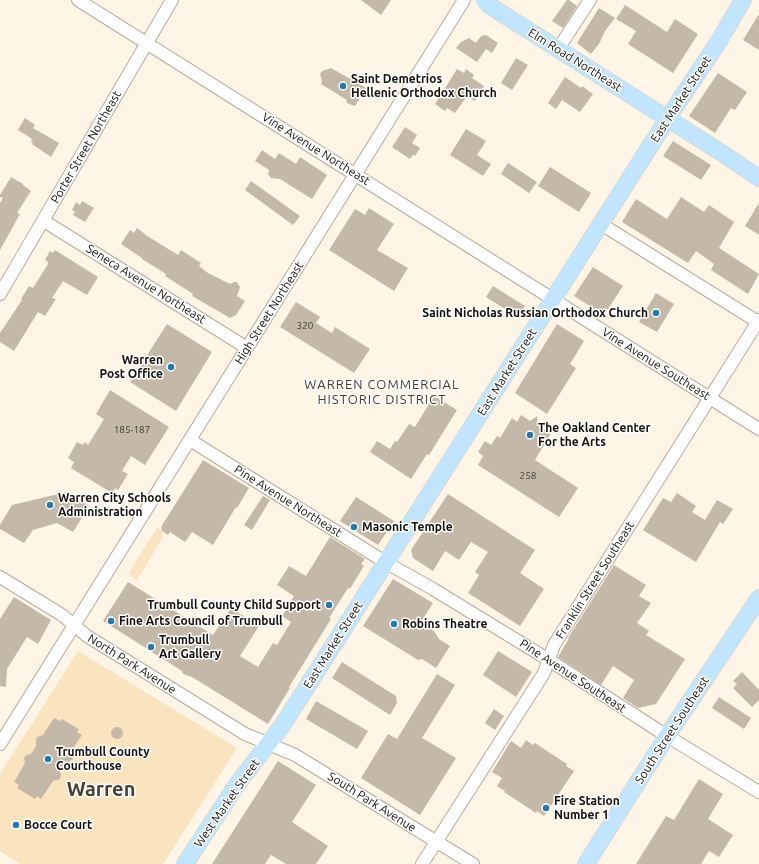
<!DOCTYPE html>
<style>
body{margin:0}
canvas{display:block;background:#fef5e7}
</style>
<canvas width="759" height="864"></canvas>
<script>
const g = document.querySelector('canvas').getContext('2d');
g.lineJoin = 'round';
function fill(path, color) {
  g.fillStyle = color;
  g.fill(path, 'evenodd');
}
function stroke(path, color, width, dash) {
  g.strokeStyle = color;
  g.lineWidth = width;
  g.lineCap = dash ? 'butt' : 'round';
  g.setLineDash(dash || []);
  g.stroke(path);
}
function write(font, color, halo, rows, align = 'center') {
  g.font = font + ' Ubuntu,sans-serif';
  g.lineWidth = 3;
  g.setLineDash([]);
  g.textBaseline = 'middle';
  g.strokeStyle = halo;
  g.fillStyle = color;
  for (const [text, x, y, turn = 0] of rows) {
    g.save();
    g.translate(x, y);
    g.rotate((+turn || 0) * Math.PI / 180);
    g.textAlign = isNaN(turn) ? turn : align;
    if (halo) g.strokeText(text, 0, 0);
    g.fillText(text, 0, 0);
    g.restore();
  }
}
fill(new Path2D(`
 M157,528l7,4 -2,3 1,2 -26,43 -9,-6z
 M78,651l159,97 -74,116h-143l-20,-13v-77z`), '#fae3bf');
fill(new Path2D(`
 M361,0h30l-10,15z
 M567,0h2l8,6 -14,22 -11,-7z
 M625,5l42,27 8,-13 23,15 -25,39 -45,-29 8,-13 -20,-12z
 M599,8l16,10 -10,13 -6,13 -8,10 -14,-11z
 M759,14v36l-16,-10z
 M486,35l12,8 -6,10 -6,-4 -9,13 -21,-14 5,-6 8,-4 7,5 5,-7z
 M516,58l12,7 -16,25 -11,-7z
 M331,68l35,20 -11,18 -6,-2 -3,-2 1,-2 -26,-16 1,-3 -2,-7 2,-3z
 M457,69l7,4 2,-4 8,6 -2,3 12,8 -9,15 -8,-5 -12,17 -8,-5 -2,3 -10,-7z
 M718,73l29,19 -12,18 -4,-2 -16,25 -26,-17z
 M565,77l16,11 1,-2 11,8 -13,18 -18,-12 -6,9 -8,-6z
 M25,118l10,7 -2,3 26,15 -8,14 -19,-13 1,-1 -2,-1 1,-3 -14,-9z
 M405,127l12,8 -5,8 8,5 -5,8 -2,-1 -3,4 -18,-12z
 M466,129l20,12 -9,14 14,9 -8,12 -33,-21z
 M673,141l38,24 -10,15 -38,-24z
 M262,150l13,9 4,-6 17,11 4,-7 27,18 -15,24 -32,-20 -9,-1 -3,-4 1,-4 -14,-9z
 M508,163l29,19 -8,11 -28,-19z
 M550,167l41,26 -12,19 -41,-26z
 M11,177l12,7v1l8,6 -14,22 3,1 -20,36v-47l3,-5 -3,-1v-2z
 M251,181l49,35 -7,9 -48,-35z
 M681,197l23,15 5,-7 25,17 -15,26 40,26 -11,20 -37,-24 3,-6 -18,-13 -8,12 -66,-41 14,-23 31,20z
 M82,201l12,7 -9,14 -12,-7 2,-3 -3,-2 4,-8 4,3z
 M759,203v32l-14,-9z
 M369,208l25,16 -17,26 31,18 -14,23 -65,-41 26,-41 10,6z
 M137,228l8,6h-1l34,21 3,-5 20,13 -2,3 9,7 22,11 4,-2h3l3,5 -3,9 8,5 -9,14 -6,3 -38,-22 1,-2 -28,-18 1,-2 -24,-15v-1l-21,-14 9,-14 4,3z
 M55,250l43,27 -11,18 -24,-14 -11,17 4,1 -11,17 -7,-4 -24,39 -14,-9v-9l22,-33 -1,-1 8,-13 4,2 15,-24v-2l-3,-2 5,-9 3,2z
 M593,267l30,19 -19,29 -30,-19z
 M493,286l32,20 -7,11 -32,-20z
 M656,293l18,11 -17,28 -18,-10z
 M296,302l24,15 -4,6 16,10 3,-6 35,22 -16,24 -74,-46z
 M167,324l45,28 -36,59 -46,-29z
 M557,324l27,17 -14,23 6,4 -29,46 -32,-21z
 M110,390l59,37 -24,38 -14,-9 -9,15 6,3 -10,16 -3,-2 -3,5 -41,-25 3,-6 -6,-4 9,-16 6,3 2,-3 3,3 16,-26 -8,-5z
 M434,396l23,14 -28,45 -2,-1 -16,25 -41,-27 7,-11 13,8 5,-8 2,1 12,-18 6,3z
 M521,415l9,6 7,-5 1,9 13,8 -16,27 43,28 -19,29 -81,-52 5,-9 -5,-4 7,-11 6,4 6,-9 3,2 12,-20 5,4z
 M203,460l46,28 -12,20 -1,-1 -23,38 -21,-13 -7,10 -15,-10 -2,3 -7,-5 1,-2 -1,-1z
 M67,492l22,14 -16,26 -16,-9 -24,7 -9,13 -24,-14v-4l12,-20z
 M677,493l19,13 -4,6 13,8 12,-20 16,9 -10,15 -3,-2 -24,40 -53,-32 20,-32 8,4z
 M448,494l87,56 -15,23 24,16 -24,37 -52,-33 11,-18 -4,-3 13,-20 -17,-10 -12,18 -14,-9 -12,20 -20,-13 -2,-8z
 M263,496l7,4 -18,30 -8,-5z
 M356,497l38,24 -16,24 -38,-24z
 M330,537l35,22 -4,5 3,2 -14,23 -2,-1 -19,30 2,1 -42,68 1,1 -22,36 -76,-47 -9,-3 -1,-3 -79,-50 25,-39 85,53 18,-27 28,18 -19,30 18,11 15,-24 4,2 14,-23 -9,-6 12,-20 -17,-11 12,-19 17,10z
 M614,565l32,20 -7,11 12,7 -14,20 12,8 -3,4 39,24 -29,45 -18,4 -15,-10 11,-18 -21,-14 -12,19 -43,-28 11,-19h-1z
 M393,579l40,24 -12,19 13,9 5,8 11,7 -14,22 -14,-9 -4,1 -55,-34z
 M14,597l37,23 -13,24 -11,-7 -20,32 -1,18 -6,-1v-67z
 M498,651l34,21 -16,25 -33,-22z
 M342,662l54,34 1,7 -7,12 -58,-37z
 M742,672l17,18v10l-7,7 -19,-19 4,-4 -4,-3z
 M437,674l18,11 -33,53 34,20 -36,57 -59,-37 27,-44 9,5z
 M719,697l32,21 -7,11 -32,-21z
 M316,701l52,30 -11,18 -51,-30z
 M494,709l10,7 -9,14 -10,-7z
 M54,718l6,3 2,-2 8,5 9,5 -2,3 5,3 -11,16 2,8 -4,3 -5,1 -4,6 1,6 -1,4 -7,2 -12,18 -4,-3 -2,3 -18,-11 2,-3 -5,-3 11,-19 -1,-4 1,-3 7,-3 4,-7v-6l1,-3 6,-2z
 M111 733a6 6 0 1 1 12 0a6 6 0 1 1-12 0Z
 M526,740l7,5 2,-2 32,21 -1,2 8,5 -30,45 -7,-5 -1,2 -32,-21 1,-1 -8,-5 5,-8 -10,-6 19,-31 10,7z
 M278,761l38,24 -24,37 36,24 -12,18h-30l-15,-9 -6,9h-53z
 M699,779l24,15 -15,25 25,16 -14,22 -10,-6 -8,13h-65l30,-48 8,4z`), '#c4b9a8');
const minor = new Path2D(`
 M78,0l681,429
 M558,49l32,-49
 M44,221l203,127
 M601,224l157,98
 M0,294l172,-294
 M190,440l195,122 48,27 116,71 118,76 92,56
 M0,577l62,38 25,21 158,98 50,21 178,109
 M0,744l464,-744
 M422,864l122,-191 10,-28 205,-325`);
const major = new Path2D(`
 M485,0l5,6 235,149 34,23
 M185,864l53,-81 44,-57 386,-608 51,-77 24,-41
 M586,864l81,-128 92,-138`);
stroke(minor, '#b6ac9b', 14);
stroke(major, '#d9d9d8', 18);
stroke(minor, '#fff', 12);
stroke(major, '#c1e5fd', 16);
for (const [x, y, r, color] of [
 [343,86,4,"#247baa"],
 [656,313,4,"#247baa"],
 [171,367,4,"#247baa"],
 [530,435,4,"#247baa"],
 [50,505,4,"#247baa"],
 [354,527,4,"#247baa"],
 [329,605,4,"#247baa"],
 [111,621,4,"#247baa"],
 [394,624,4,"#247baa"],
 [151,647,4,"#247baa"],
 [48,759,4,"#247baa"],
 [546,808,4,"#247baa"],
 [16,825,4,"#247baa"]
]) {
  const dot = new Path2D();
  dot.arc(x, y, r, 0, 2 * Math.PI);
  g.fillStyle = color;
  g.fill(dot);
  stroke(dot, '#fff', 1.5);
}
write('10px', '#403a32', null, [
 ["320",305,326],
 ["185-187",132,430],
 ["258",528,476]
]);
write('12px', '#14100a', '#fff', [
 ["Elm Road Northeast",575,60,32],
 ["East Market Street",681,99,-57],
 ["Porter Street Northeast",86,147,-60],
 ["Vine Avenue Northeast",316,149,32],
 ["Seneca Avenue Northeast",146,284,32],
 ["High Street Northeast",269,313,-58],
 ["Vine Avenue Southeast",656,364,32],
 ["East Market Street",507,372,-58],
 ["Pine Avenue Northeast",288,501,32],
 ["Franklin Street Southeast",595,580,-58],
 ["East Market Street",333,645,-58],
 ["North Park Avenue",132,664,32],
 ["Pine Avenue Southeast",573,676,33],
 ["South Street Southeast",672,730,-57],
 ["South Park Avenue",372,802,32],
 ["West Market Street",227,803,-55]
]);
write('bold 12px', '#14100a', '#fff', [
 ["Saint Demetrios",351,79],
 ["Hellenic Orthodox Church",351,93],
 ["Saint Nicholas Russian Orthodox Church",648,313,"right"],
 ["Warren",163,360,"right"],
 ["Post Office",163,374,"right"],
 ["The Oakland Center",538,428],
 ["For the Arts",538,442],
 ["Warren City Schools",58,498],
 ["Administration",58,512],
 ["Masonic Temple",362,527],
 ["Trumbull County Child Support",321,605,"right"],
 ["Fine Arts Council of Trumbull",119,621],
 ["Robins Theatre",402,624],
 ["Trumbull",159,640],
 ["Art Gallery",159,654],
 ["Trumbull County",56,752],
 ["Courthouse",56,766],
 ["Fire Station",554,801],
 ["Number 1",554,815],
 ["Bocce Court",24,825]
], 'left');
g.letterSpacing = '1px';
write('13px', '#473e30', '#fff', [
 ["WARREN COMMERCIAL",382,385],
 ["HISTORIC DISTRICT",382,400]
]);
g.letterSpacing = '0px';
write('bold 20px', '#473e30', '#fff', [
 ["Warren",101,789]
]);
</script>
